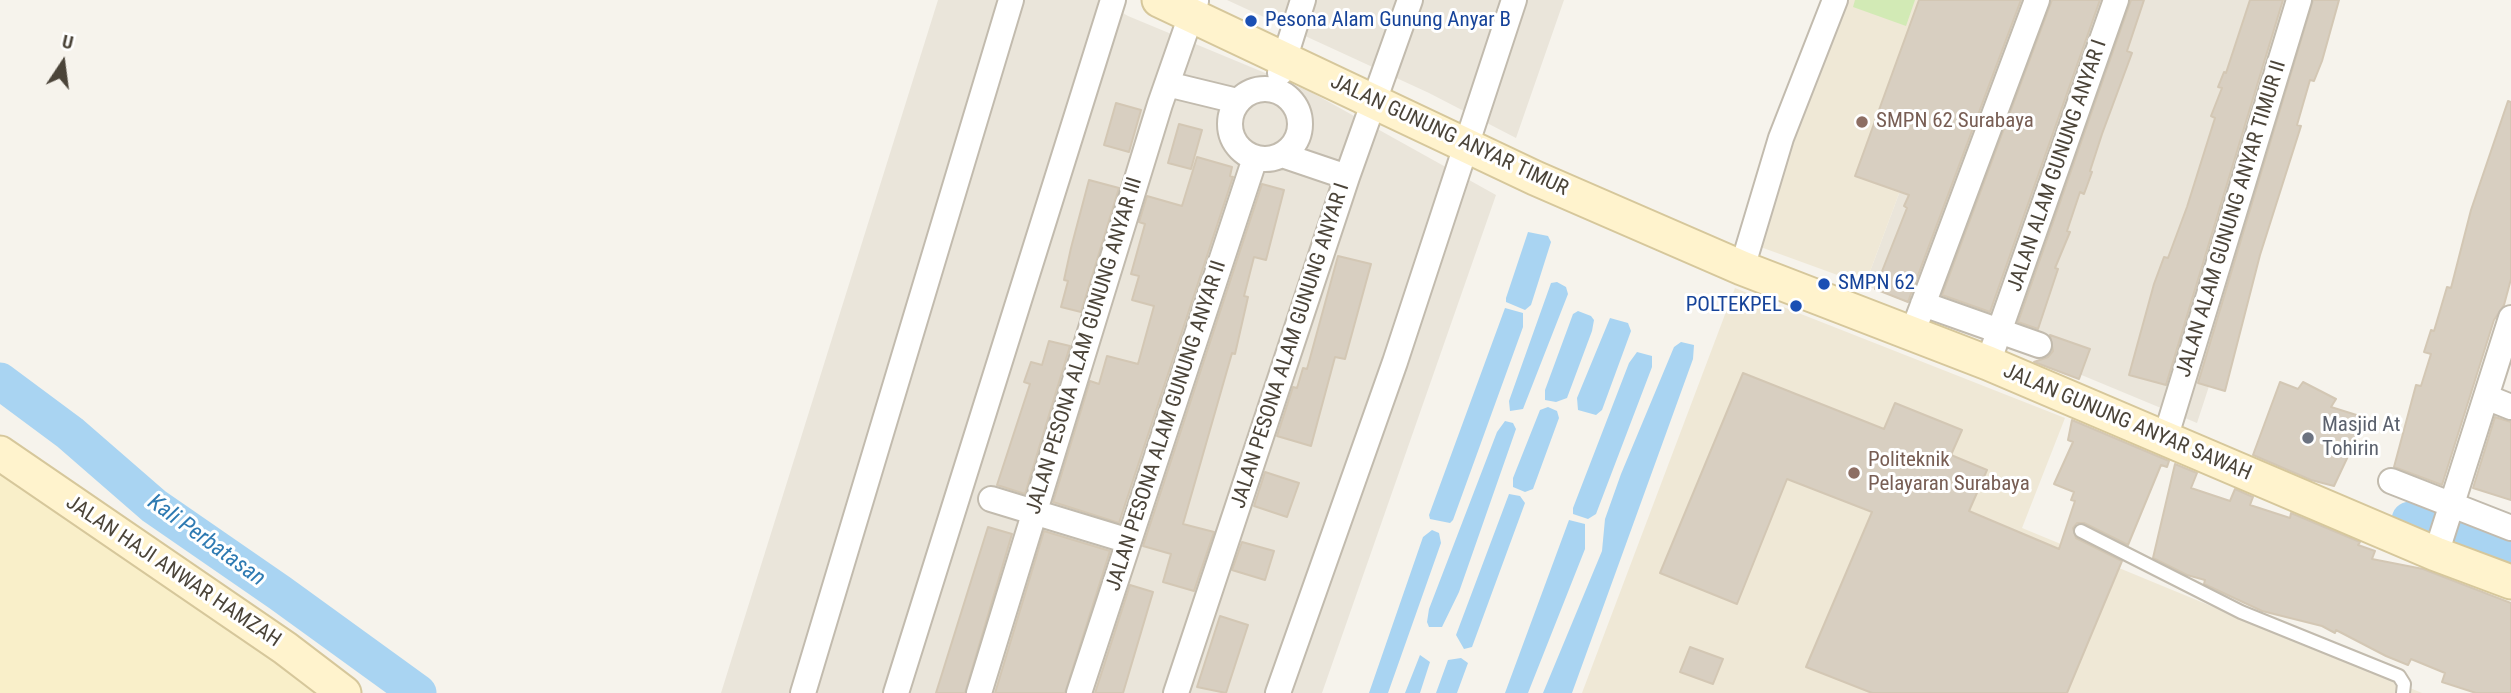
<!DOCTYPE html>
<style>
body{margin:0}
#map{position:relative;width:2511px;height:693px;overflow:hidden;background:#f6f3ec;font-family:"Roboto Condensed",sans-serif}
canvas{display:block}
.north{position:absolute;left:28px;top:28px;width:70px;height:70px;-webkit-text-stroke:5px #fff;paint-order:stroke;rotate:13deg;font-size:19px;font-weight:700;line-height:28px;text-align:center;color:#4b4439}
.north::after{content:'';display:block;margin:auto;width:24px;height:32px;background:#4b4439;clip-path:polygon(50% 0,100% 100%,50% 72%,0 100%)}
</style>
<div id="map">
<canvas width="2511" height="693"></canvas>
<div class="north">U</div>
</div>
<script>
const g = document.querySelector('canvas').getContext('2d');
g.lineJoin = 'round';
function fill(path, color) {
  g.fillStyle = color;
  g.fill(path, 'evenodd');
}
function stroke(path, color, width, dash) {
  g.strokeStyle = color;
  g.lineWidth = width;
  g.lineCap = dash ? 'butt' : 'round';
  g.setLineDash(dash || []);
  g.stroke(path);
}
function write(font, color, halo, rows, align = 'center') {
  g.font = font + ' "Roboto Condensed",sans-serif';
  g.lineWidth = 6;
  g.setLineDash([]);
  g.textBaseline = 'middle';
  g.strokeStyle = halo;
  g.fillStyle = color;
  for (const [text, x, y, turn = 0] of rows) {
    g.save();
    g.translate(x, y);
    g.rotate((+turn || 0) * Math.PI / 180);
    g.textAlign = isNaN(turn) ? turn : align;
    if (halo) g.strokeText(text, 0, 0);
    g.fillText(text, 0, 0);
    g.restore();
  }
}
fill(new Path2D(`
 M938,0h162l28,16 183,76 185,103 -174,498h-601z
 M1227,0h337l-48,138 -87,-45z
 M1971,0h364l-138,423 -332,-138z`), '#eae5da');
fill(new Path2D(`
 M1842,0h129l-106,285 -110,-40z
 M1735,288l330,130 -43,110 400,165h-840z`), '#efe8d6');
fill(new Path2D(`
 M1855,0h60l-9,26 -53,-19z`), '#d2eab5');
fill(new Path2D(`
 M0,453l344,240h-344z`), '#f9efc9');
fill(new Path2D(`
 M1528,232l20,4 3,6 -20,63 -6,5 -19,-8v-4z
 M1557,282l9,5 2,7 -45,115 -13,2 -1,-10 42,-118z
 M1505,308l18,5v14l-70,193 -3,3 -20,-4 -1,-4z
 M1578,311l13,5 3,4 -2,11 -25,67 -11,4 -11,-2v-10l28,-76z
 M1610,318l18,5 3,8 -29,79 -6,5 -18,-5 -1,-12z
 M1681,342l13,3 -1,14 -121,334h-29l59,-142 3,-32 16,-45 53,-127z
 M1637,352l15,4v11l-56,147 -8,5 -15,-5v-6l56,-145z
 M1548,407l9,4 2,7 -26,71 -8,3 -12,-5v-9l27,-68z
 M1505,421l8,2 3,6 -57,163 -17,35h-13l-2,-5 2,-13 68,-177z
 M1509,494l11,2 5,7 -53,144 -8,2 -8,-14z
 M1569,520l16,4v25l-57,144h-23z
 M1432,530l7,3 2,10 -53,150h-19l54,-156z
 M1420,655l10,7 -10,31h-15z
 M1461,658l7,5 -11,30h-21l12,-33z`), '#a9d4f2');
stroke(new Path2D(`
 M0,381l70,52 84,73 126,87 138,100
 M2410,520l101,40`), '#a9d4f2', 37);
const building = new Path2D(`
 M1919,0h102l-113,302 -33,-13 32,-81 -3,-2 5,-11 -54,-19z
 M2052,0h48l-110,312 -48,-17z
 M2131,0h13l-17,51 5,2 -30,81 -12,37 2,1 -8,22 -4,-2 -13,39 3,1 -15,36 3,1 -20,60 -20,-7z
 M2250,0h33l-117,385 -37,-10 25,-91 10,-27 4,1 19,-51 28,-89 -4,-2 11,-28 -4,-1 6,-15 2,1z
 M2313,0h26l-17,61 -8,20 -4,-1 -13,45 4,1 -41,129 -35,136 -27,-8z
 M2508,101l3,1v177l-7,26 -10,15 -52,165 -48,-18 22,-82 5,1 10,-32 -7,-2 7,-22 3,1 13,-44 4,1 20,-78z
 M1116,103l25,7 -12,42 -25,-7z
 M1179,124l23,6 -11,39 -23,-6z
 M1197,157l35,10 -2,9 3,1 -114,346 -66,-21 37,-121 9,3 8,-28 31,8 16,-58 -22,-6 7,-24 -8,-2 14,-50 -6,-2 8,-26 35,10z
 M1089,180l30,8 -38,124 -20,-5 7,-26 -4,-1 7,-32z
 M1262,184l22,6 -18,70 -12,-3 -10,39 4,1 -13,57 -3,-1 -49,171 31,8 -20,59 -31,-9 8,-28 -28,-8z
 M1338,256l33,8 -26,95 -10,-2 -24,89 -34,-10 16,-49 4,1 6,-20 4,1z
 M2050,335l40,14 -11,30 -45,-17 14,-5 5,-6z
 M1049,341l21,5 -45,148 -28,-9 33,-101 -6,-2 7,-20 11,3z
 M1743,373l141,56 11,-26 67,27 -11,25 36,15 -18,41 90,38 16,-48 -4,-1 3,-8 -20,-8 19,-42 -5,-2 4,-20 97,41 -2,6 -6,-2 -33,80 -44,-22h-7l-4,5 3,10 46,23 -55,132h-195l-66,-26 66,-155 -85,-33 -50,125 -77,-31z
 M2280,382l18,7 5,-7 33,17 -5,8 35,11 -32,68 -23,-6 -58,-25z
 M2495,417l16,5v78l-38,-12z
 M2175,464l22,9 -6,15 39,13 5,-12 18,8 -3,8 40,13 1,-5 69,29 -2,3 17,6 -3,8 51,10 88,34v90h-35l-34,-11 3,-9 -34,-14 -3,6 -22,-9 -50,-26 -1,3 -13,-7 -60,-15 -58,-27 1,-4 -18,-5 -34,-17z
 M1265,472l34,11 -12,34 -33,-11z
 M988,527l24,7 -47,159h-29z
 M1044,531l66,20 -45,142h-70z
 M1242,542l32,9 -9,29 -33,-10z
 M1130,585l23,7 -30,101h-28z
 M1220,616l28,9 -22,68 -29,-6z
 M1690,647l33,12 -10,25 -33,-12z`);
fill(building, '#d8cfc1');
stroke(building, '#d3c7b4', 2);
const lane = new Path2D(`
 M2081,531l160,81 158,64 5,8 -1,9`);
const street = new Path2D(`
 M1280,73l23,-73
 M1167,84l70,17
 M1230 124a35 35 0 1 1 70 0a35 35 0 1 1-70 0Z
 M1282,155l65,22
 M1742,268l39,-130 54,-138
 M1923,304l116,41
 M1912,334l125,-334
 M1988,363l128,-363
 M2486,397l25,10
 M2165,439l134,-439
 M2391,481l120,47
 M991,499l138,42
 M2436,554l75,-236
 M803,693l208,-693
 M896,693l217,-693
 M979,693l181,-589 36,-103
 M1079,693l176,-535
 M1176,693l171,-516 63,-177
 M1278,693l117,-331 119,-362`);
const secondary = new Path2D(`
 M1159,0l376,178 207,90 246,95 448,191 75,28
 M0,453l285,195 59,45`);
stroke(lane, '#c2bbae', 16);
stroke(street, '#c2bbae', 28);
stroke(secondary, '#d6c79b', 37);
stroke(lane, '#fff', 12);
stroke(street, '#fff', 24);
stroke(secondary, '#fff3cd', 33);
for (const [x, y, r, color] of [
 [1251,21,7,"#1a4fb4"],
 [1862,122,7,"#8d6e63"],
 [1824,284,7,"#1a4fb4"],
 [1796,306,7,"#1a4fb4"],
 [2308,438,7,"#6b7280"],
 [1854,473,7,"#8d6e63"]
]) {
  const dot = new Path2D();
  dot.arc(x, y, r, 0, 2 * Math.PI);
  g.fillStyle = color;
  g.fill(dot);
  stroke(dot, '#fff', 2.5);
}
write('21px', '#164399', '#fff', [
 ["Pesona Alam Gunung Anyar B",1265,21],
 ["SMPN 62",1838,284],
 ["POLTEKPEL",1782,306,"right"]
], 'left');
write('21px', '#785e54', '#fff', [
 ["SMPN 62 Surabaya",1876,122],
 ["Politeknik",1868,461],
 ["Pelayaran Surabaya",1868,485]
], 'left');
write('21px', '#4b4439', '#fff', [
 ["JALAN GUNUNG ANYAR TIMUR",1449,136,25],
 ["JALAN ALAM GUNUNG ANYAR I",2058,166,-71],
 ["JALAN ALAM GUNUNG ANYAR TIMUR II",2232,219,-73],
 ["JALAN PESONA ALAM GUNUNG ANYAR III",1085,346,-73],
 ["JALAN PESONA ALAM GUNUNG ANYAR I",1291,346,-72],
 ["JALAN GUNUNG ANYAR SAWAH",2127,423,23],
 ["JALAN PESONA ALAM GUNUNG ANYAR II",1167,426,-72],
 ["JALAN HAJI ANWAR HAMZAH",173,572,34]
]);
write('21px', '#5b616d', '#fff', [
 ["Masjid At",2322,426],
 ["Tohirin",2322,450]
], 'left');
write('italic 23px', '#2e7ab2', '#fff', [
 ["Kali Perbatasan",206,541,36]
]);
</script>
